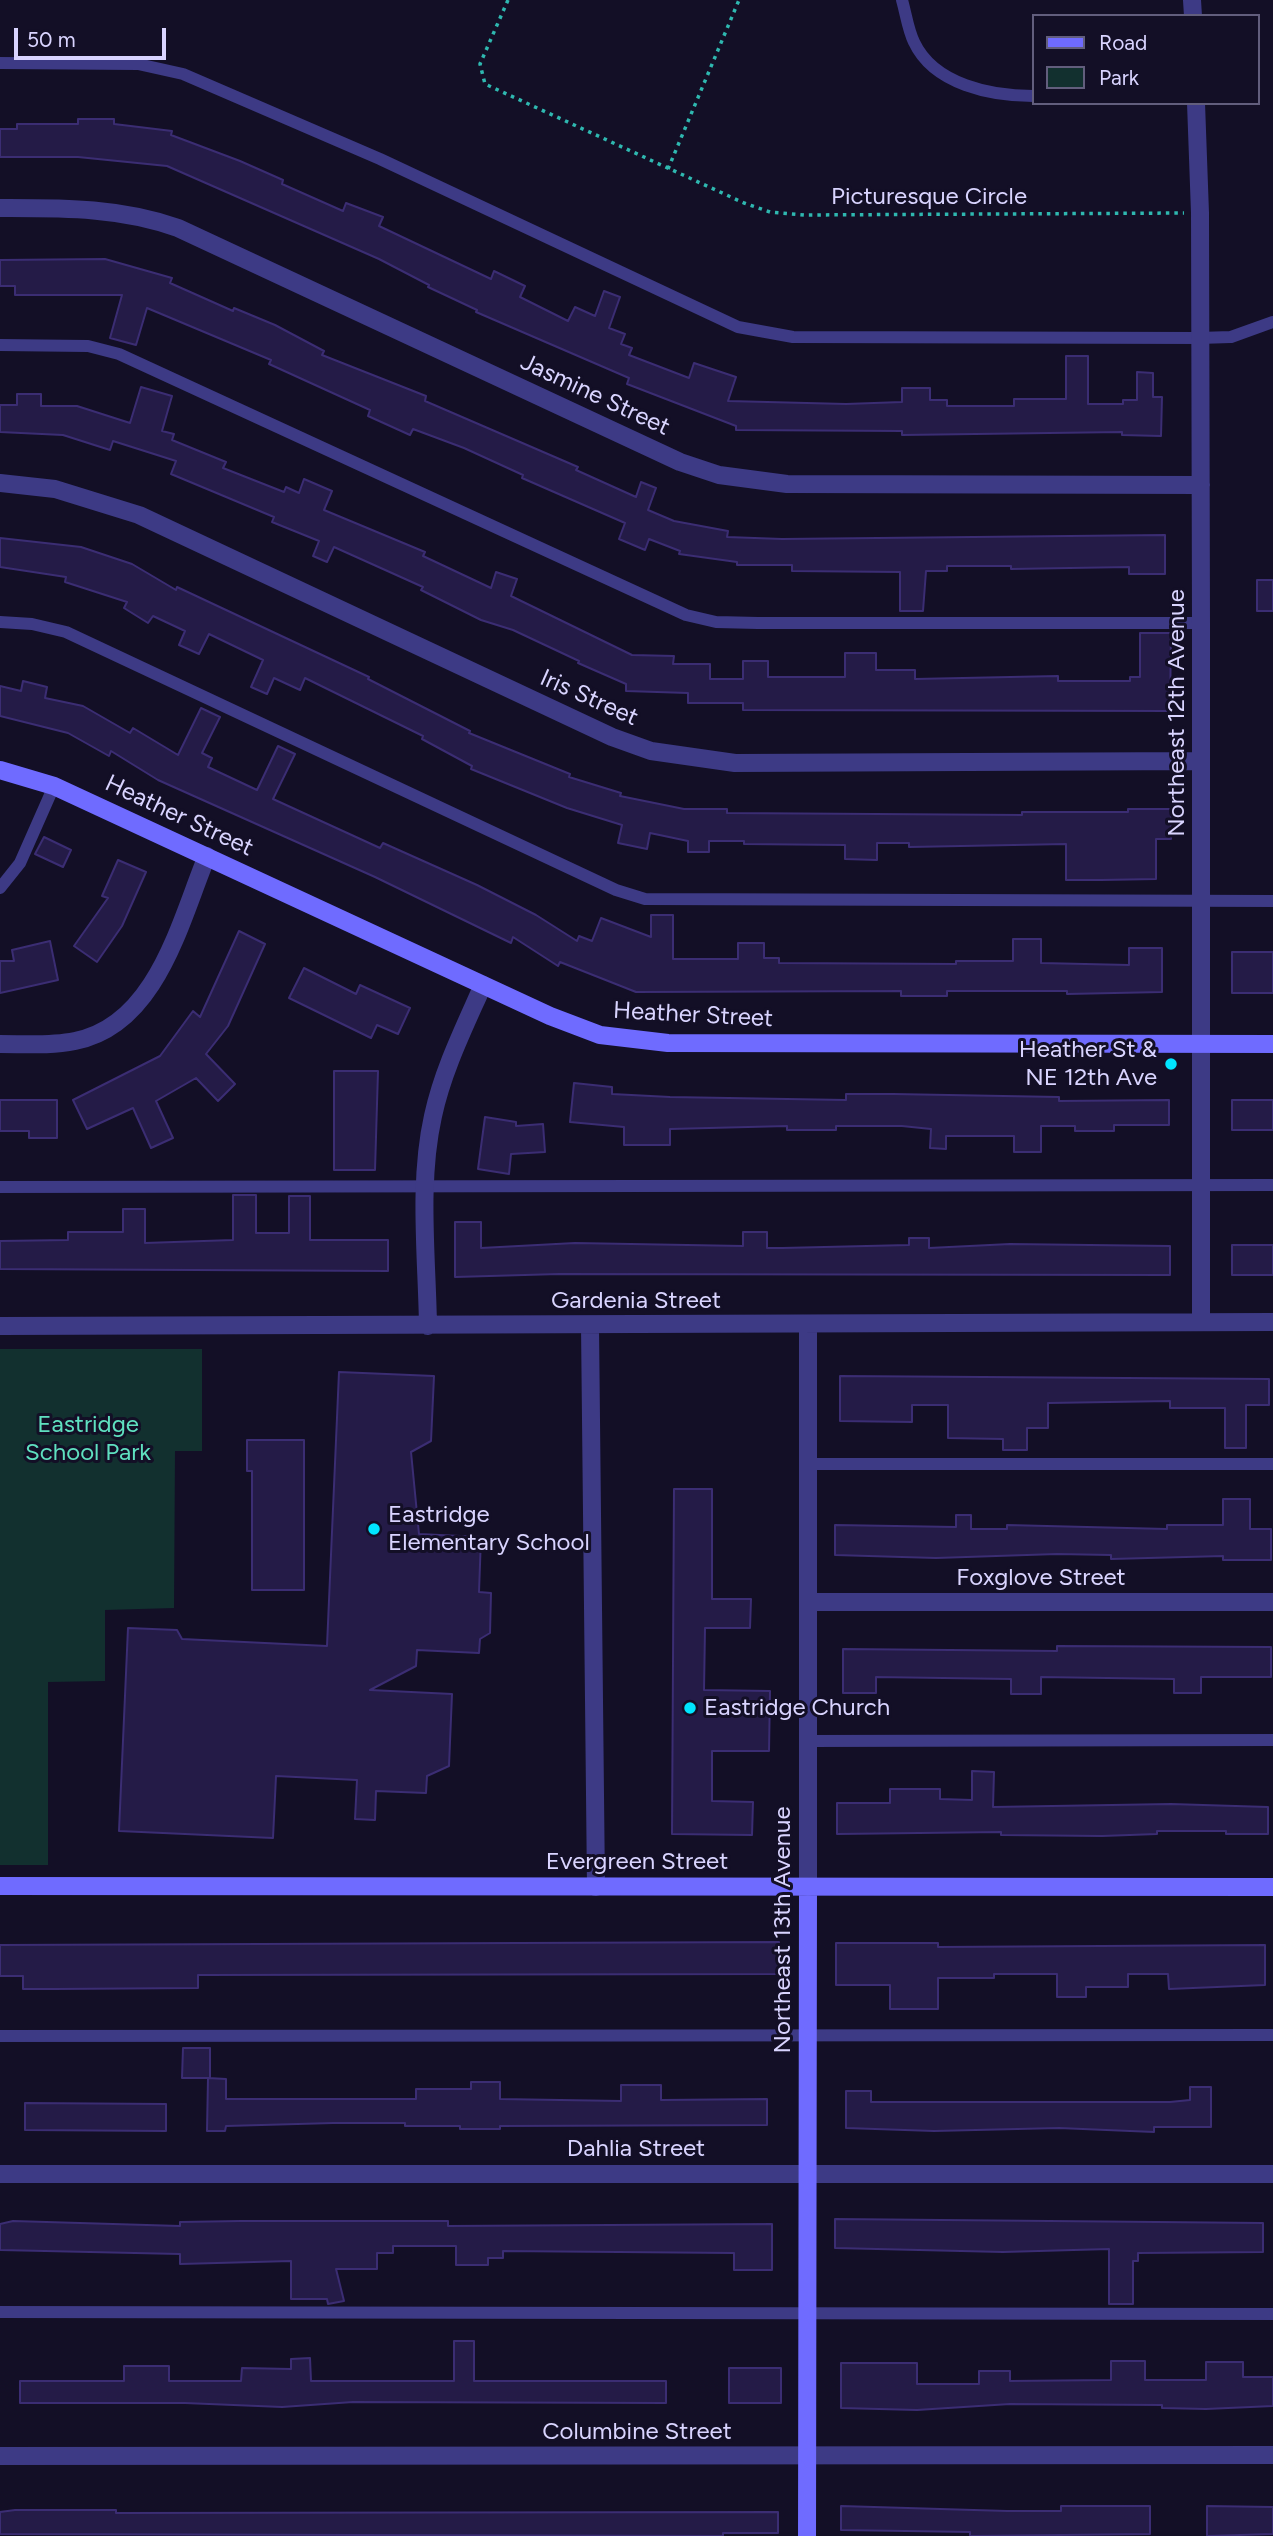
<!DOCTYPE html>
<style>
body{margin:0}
#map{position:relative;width:1273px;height:2536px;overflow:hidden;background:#130f26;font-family:Figtree,sans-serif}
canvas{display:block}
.legend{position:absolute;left:1032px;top:14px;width:228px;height:91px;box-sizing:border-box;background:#130f26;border:2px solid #625e7d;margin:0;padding:9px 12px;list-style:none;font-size:21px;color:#d9d4ff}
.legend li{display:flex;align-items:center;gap:14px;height:35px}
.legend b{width:35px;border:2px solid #625e7d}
.scale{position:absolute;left:14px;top:28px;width:152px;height:32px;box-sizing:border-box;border:4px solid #d9d4ff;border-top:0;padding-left:9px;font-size:21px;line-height:24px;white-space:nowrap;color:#d9d4ff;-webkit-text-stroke:5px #130f26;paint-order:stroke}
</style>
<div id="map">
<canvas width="1273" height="2536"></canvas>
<ul class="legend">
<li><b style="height:9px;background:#6f6bff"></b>Road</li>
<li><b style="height:19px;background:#12302f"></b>Park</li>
</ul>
<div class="scale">50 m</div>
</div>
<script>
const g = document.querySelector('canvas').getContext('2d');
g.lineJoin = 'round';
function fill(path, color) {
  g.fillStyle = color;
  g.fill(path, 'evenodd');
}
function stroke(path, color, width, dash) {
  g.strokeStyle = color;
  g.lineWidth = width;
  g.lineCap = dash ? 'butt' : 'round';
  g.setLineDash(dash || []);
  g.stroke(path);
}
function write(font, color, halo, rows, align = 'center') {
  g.font = font + ' Figtree,sans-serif';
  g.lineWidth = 6;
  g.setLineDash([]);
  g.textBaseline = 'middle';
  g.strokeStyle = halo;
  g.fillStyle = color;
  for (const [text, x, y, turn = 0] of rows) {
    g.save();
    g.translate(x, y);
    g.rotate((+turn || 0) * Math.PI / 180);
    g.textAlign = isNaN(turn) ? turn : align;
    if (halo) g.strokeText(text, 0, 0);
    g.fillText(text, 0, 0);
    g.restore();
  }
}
fill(new Path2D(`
 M0,1349h202v102h-27l-1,157 -69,2v71l-57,1v183h-48z`), '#12302f');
const building = new Path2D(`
 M78,119h36v5l58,7 -1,4 69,26 43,19 -1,4 61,27 3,-8 37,14 -4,9 112,53 3,-8 31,15 -5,11 48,24 7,-14 20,9 9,-25 16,6 -11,31 16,6 -4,10 11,4 -3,7 60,23 5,-15 42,14 -8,24 118,3 56,-2v-14h28v12h17v6h67v-7h52v-43h22v48h35v-4h14v-28l16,1v24h9l-1,39 -39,-1v-3l-220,3v-4l-166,-1v-4l-109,-42 2,-6 -153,-66 1,-2 -49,-23 1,-2 -50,-26 -212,-93 -89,-9h-78v-28h17v-5h61z
 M105,259l67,19 -2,5 63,28 1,-3 41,17 49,26 -2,4 104,41 -1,5 153,66 -2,3 60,27 5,-15 15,6 -8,22 26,11 54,10 -1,6 55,2 383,-4v39h-36v-7l-118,2v-3h-64v5h-21l-3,40h-23v-39l-108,-1v-6h-55v-3l-58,-8 1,-3 -31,-12 -4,11 -26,-11 6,-16 -103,-45 1,-3 -59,-27 -51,-19 -3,6 -42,-19 2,-6 -101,-46 2,-4 -124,-52 -11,37 -26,-7 12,-43h-107v-9h-15v-26z
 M141,387l31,9 -10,35 12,3 -2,6 54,22 -3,6 61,24 2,-5 13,6 5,-14 28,12 -8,19 101,42 -2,4 68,32 5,-16 21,7 -6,17 121,59 42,1 -1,8h37v15h33v-18h25v16h77v-24h31v17h39v9l143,-3v5h72v-4h10v-44h31l-1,78 -427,-1v-7h-55v-10l-62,-2v-7l-48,-21 1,-2 -66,-31 -32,-10 -60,-30 2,-3 -89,-40 -7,15 -14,-6 6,-15 -47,-19 2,-5 -103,-43 5,-13 -63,-20 -3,9 -47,-15 -63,-3v-27h17v-11h24v12h36l53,17z
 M0,538l81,9 51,17 44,26 1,-3 192,90 -1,2 102,52 -1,2 101,41 -1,3 52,16 -1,3 64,13h43v4l295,2v-3h106v-3h43v30h-15v40l-55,1h-35v-36l-157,3v-4h-32v17l-32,-1v-14l-101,-1v-3h-35v11h-21v-11l-38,-8 -3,16 -29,-6 4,-18 -55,-17 -96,-39 1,-3 -50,-27 1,-3 -118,-58 -5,12 -26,-12 -7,16 -16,-7 12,-27 -54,-26 -10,20 -20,-9 6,-14 -32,-15 -5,7 -24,-15 3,-6 -62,-20 1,-5 -66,-10z
 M1257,580h16v31h-16z
 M23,681l24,6 -2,11 38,8 47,27 3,-5 45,27 23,-47 19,9 -18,36 10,5 -4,9 49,23 21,-44 17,8 -22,45 107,49 3,-5 94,42 59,30 41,26 2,-5 13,5 9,-23 50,19v-22h22v44h65v-16h26v15h15v5l177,1v-3h57v-22h28v24l88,2v-17h33v44l-95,2v-3h-120v5h-46v-5l-265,1 -76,-30 -2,4 -45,-29 -2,6 -136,-66 -217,-97 -47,-29 -2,5 -41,-23 -68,-17v-30l21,5z
 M44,837l27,13 -8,17 -28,-13z
 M118,860l28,12 -24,54 -25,36 -23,-16 34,-48 -6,-2z
 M239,931l26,13 -37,82 -22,28 29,30 -17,17 -22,-23 -40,23 17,37 -22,10 -18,-40 -46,21 -14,-29 87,-44 33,-45 7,6z
 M50,941l8,39 -58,13v-32h14l-2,-11z
 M1232,952h41v41h-41z
 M304,968l52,26 4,-9 50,23 -12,26 -21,-9 -6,13 -82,-40z
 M334,1071h44l-3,99h-41z
 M574,1083l38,4v7l58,3 176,3v-6h47l166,3v4l110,-1v25h-55v6h-39v-5h-34v26h-27v-16h-68v13l-16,-1 1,-19 -29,-3h-66v4h-49v-4l-117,3v16h-46v-18l-54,-5z
 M0,1100h57v38h-28v-7h-29z
 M1232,1100h41v30h-41z
 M485,1117l31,5v4l27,-2 2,28 -34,2 -2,20 -31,-5z
 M233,1195h23v38h33v-37h21v44h78v31l-388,-2v-28l68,-1v-8h55v-23h22v34l88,-3z
 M455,1222h26v26l94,-5 168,3v-14h24v16h15l127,-3v-7h20v10l81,-4 160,2v29l-611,-1 -104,3z
 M1232,1245h41v30h-41z
 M339,1372l95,4 -3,65 -20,11 8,82 62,3 -2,55 12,1 -1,40 -10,6 -1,14 -62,-3 -1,16 -46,24 82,4 -3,72 -22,10 -1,17 -50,-2 -1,29 -20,-1 2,-39 -81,-4 -3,62 -154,-7 9,-203 49,2 5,9 145,7z
 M840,1376l429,3v26h-23v43h-21v-40h-55v-7l-122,2v25h-21v22h-24v-11l-55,-1v-33h-36v17l-72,-1z
 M247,1440h57v150h-52v-119h-5z
 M674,1489h38v110h39l-1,29h-45l-1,62 66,1 -1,60h-57v50l41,1 -1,33 -80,-1z
 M1223,1499h27v30h21v31h-48v-4l-112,3v-4l-54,-1 -121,4 -101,-3v-30l121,2v-12h15v14h36v-4l160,4v-4h56z
 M1057,1646l214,1v30h-70v16h-27v-14l-133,-2v17h-30v-15l-135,-2v16h-33v-44l214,2z
 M972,1771l22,1 -1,35 178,-3 97,3v27h-42v-3h-69v3l-55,2 -101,-1v-3l-164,2v-31h53v-14h50v10l32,1z
 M779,1942v32l-581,1v13l-144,1h-31v-13h-23v-31z
 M836,1943h102v4l327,-2v40l-96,4 -1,-15h-40v13h-42v10h-29v-23h-63v4h-56v31h-48v-24h-54z
 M183,2048h27v30h-28z
 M208,2078l18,1v20h190v-10h55v-7h29v17l121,2v-16h40v15l106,-1v26l-267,1v3h-40v-3h-55v-3h-72l-107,3 -1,5h-18z
 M1190,2087h21v40h-57v5l-95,-4 -125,3 -88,-3v-37h25v11h299l20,-2z
 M25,2103l141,1v27l-141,-1z
 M835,2219l428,4v29l-125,1v8h-5v43h-24v-55l-106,3 -168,-4z
 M13,2221l167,5v-4l61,-1h207v5l324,-2v46h-38v-17l-231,-2v7h-15v7h-32v-19h-63v7h-16v16h-41l8,32 -16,3 -1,-5h-36v-38l-111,3v-10l-180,-4v-26z
 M454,2341h20v40h192v22l-313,-1 -71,5 -97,-4h-165v-22h104v-15h45v15h72l1,-13 49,1v-10l19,-1 1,23h143z
 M1111,2361h34v19h61v-18h37v15h30v29l-67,3 -44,-1v-3l-152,-1 -93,6 -76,-2v-45h76v21h62v-13h31v10l101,-1z
 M729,2368h52v35h-52z
 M841,2506l166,5h54v-5h89v28l-180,2v-4l-129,-2z
 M1207,2506l66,1v27l-66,2z
 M15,2510h101v3l662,-1v21h-55v3l-723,-2v-22z`);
fill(building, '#241b47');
stroke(building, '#3b2d73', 2);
stroke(new Path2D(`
 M508,0l-28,64 5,20 259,119 26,9 34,3 380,-2
 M668,169l71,-169`), '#2fb8b0', 3.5, [3.5, 5]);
stroke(new Path2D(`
 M902,0c4,14 6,30 12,42 20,43 78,54 119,54
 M0,63l138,1 45,10 197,85 358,168 55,10 406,1 32,-1 42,-15
 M0,345l88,1 31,8 567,261 30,7 42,1h443
 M0,622l32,2 34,8 550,258 29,9 628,2
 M0,888l20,-25 34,-77
 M0,1187l1273,-2
 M808,1464h465
 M808,1741l465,-1
 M0,2036l1273,-1
 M0,2312l1273,2`), '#3d3a85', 12);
stroke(new Path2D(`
 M1192,0l1,16
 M1196,103l4,110 1,410v699
 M0,208c60,0 120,-1 178,20l502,234 39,13 68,9 414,1
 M0,483l55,6 84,26 473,222 39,14 84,12 466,-2
 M0,1044c25,0 51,2 75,-3 82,-16 105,-120 132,-185
 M0,1326l1273,-4
 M428,1326c-1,-68 -10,-143 5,-210 10,-46 31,-88 50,-131
 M590,1326l6,561
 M808,1602h465
 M808,1887v-562
 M0,2174h1273
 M0,2456l1273,-1`), '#3d3a85', 18);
stroke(new Path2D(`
 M0,770l54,16 496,230 50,19 68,8 605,1
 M0,1886l1273,1
 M807,2536l1,-649`), '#6f6bff', 18);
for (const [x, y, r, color] of [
 [1171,1064,7,"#00e5ff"],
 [374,1529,7,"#00e5ff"],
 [690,1708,7,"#00e5ff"]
]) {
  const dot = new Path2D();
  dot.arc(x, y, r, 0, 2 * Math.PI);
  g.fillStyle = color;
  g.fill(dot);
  stroke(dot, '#130f26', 2.5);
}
write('24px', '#d9d4ff', '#130f26', [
 ["Picturesque Circle",929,197],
 ["Jasmine Street",595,395,25],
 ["Iris Street",589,698,24],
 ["Northeast 12th Avenue",1177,713,-90],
 ["Heather Street",179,816,25],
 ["Heather Street",693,1015,3],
 ["Gardenia Street",636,1301],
 ["Foxglove Street",1041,1578],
 ["Evergreen Street",637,1862],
 ["Northeast 13th Avenue",783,1930,-90],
 ["Dahlia Street",636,2149],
 ["Columbine Street",637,2432]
]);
write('24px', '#d9d4ff', '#130f26', [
 ["Heather St &",1157,1050,"right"],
 ["NE 12th Ave",1157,1078,"right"],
 ["Eastridge",388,1515],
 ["Elementary School",388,1543],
 ["Eastridge Church",704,1708]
], 'left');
write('24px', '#5fe0c0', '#130f26', [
 ["Eastridge",88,1425],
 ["School Park",88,1453]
]);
</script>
